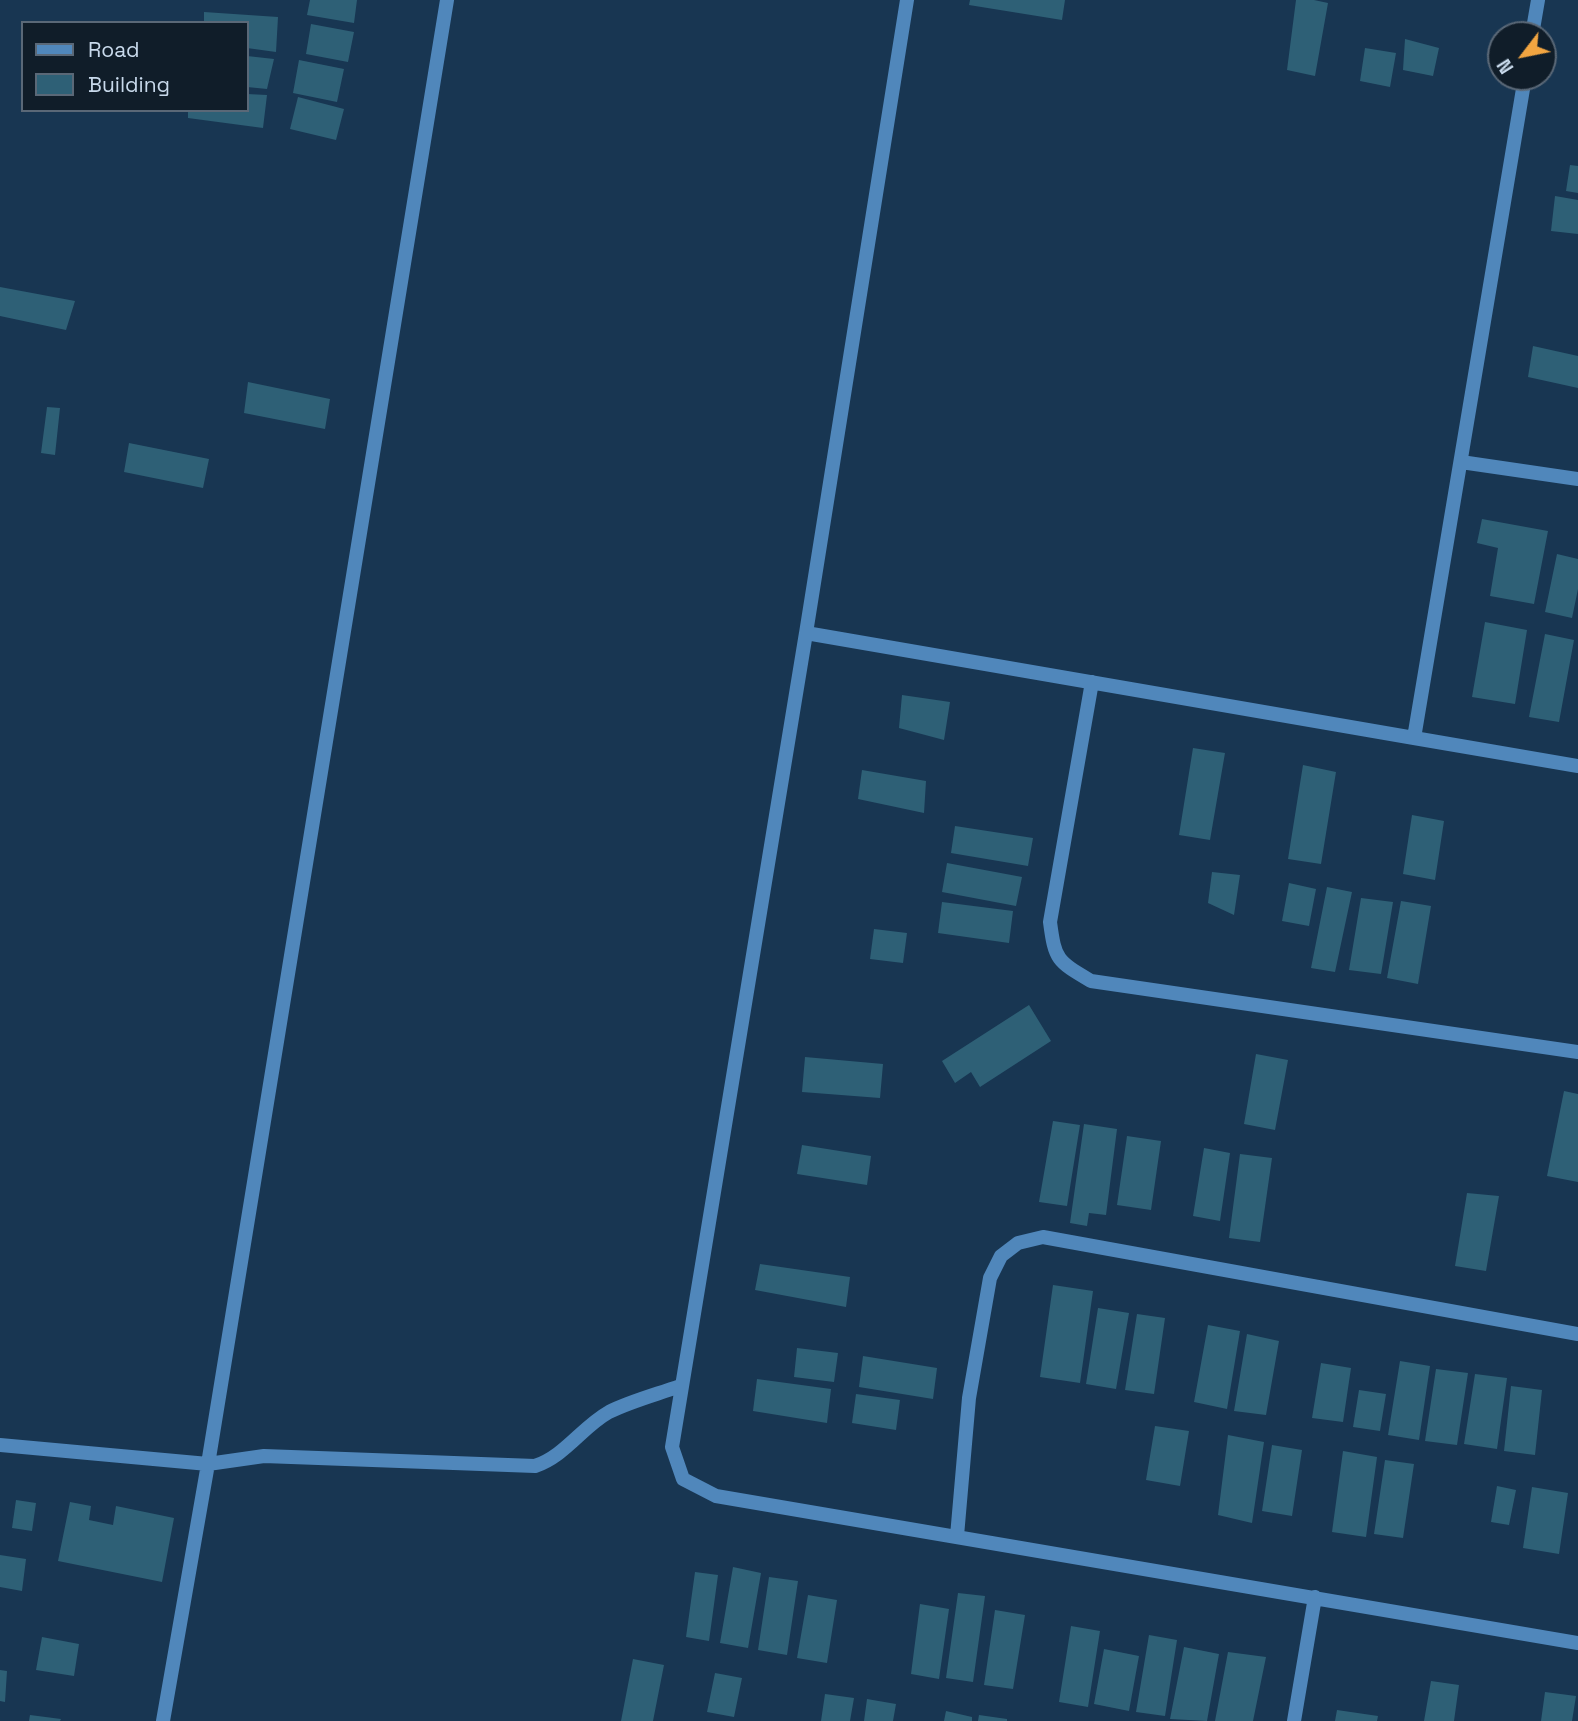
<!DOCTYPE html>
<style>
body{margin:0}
#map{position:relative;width:1578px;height:1721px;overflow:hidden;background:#183652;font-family:"Space Grotesk",sans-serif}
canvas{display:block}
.legend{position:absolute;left:21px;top:21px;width:228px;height:91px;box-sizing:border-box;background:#101d29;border:2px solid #5a6877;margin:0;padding:9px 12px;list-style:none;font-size:21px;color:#c8d9eb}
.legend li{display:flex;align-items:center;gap:14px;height:35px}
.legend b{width:35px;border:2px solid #5a6877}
.north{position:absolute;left:1487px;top:21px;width:70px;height:70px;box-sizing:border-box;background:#101d29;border:2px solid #5a6877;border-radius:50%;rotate:238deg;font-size:19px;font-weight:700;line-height:28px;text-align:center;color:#c8d9eb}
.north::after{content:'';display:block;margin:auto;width:24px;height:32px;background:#f2a541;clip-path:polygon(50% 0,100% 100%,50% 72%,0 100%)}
</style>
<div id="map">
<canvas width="1578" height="1721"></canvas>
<ul class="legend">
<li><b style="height:9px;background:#5087bb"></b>Road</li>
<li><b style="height:19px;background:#2e6076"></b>Building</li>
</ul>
<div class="north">N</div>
</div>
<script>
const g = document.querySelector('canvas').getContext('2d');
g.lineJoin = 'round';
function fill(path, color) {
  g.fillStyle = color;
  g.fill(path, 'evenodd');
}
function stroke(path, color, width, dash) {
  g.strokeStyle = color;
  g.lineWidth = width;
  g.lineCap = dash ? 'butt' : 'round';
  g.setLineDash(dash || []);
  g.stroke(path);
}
fill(new Path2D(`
 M310,0h47l-3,23 -47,-8z
 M970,0h95l-3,20 -93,-15z
 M1296,0h18l14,3 -13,73 -28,-6z
 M204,12l74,5 -2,35 -29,-4v-25h-43z
 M311,24l43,8 -6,30 -42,-8z
 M1405,39l34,9 -6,28 -30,-6z
 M1365,48l31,5 -6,34 -30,-6z
 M247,56l27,3 -7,30 -20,-2z
 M299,60l45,9 -7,33 -44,-9z
 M247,94l20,1 -4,33 -75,-10v-8h59z
 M298,97l46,12 -8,31 -46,-11z
 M1570,165l8,1v27l-12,-2z
 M1555,196l23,4v34l-27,-3z
 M0,287l75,14 -9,29 -66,-14z
 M1533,346l45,10v32l-50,-11z
 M248,382l82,17 -5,30 -81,-16z
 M47,407l13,1 -5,47 -14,-2z
 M129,443l80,16 -6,29 -79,-16z
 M1482,519l66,12 -14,73 -44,-8 8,-48 -21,-5z
 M1557,554l21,5v30l-6,29 -27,-6z
 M1485,622l42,8 -12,74 -43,-7z
 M1545,634l29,6 -15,82 -30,-5z
 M902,695l48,7 -6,38 -45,-12z
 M1193,748l32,5 -15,87 -31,-5z
 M1303,765l33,7 -15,92 -33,-5z
 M862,770l64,11 -2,32 -66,-14z
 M1412,815l32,6 -9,59 -32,-6z
 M955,826l78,12 -5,28 -77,-13z
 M947,863l75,14 -6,29 -74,-14z
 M1212,872l28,3 -6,40 -26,-12z
 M1289,883l27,6 -7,37 -27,-5z
 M1327,887l25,5 -17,80 -24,-4z
 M1361,898l32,4 -12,72 -32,-4z
 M1401,901l30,5 -13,78 -31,-6z
 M942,902l71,9 -4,32 -71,-10z
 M874,929l33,4 -4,30 -33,-4z
 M1029,1005l22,36 -71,46 -9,-15 -16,11 -13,-22z
 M1256,1054l32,6 -13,70 -31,-6z
 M805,1057l78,7 -3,34 -78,-6z
 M1564,1091l14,3v88l-31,-6z
 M1053,1121l27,4 -13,81 -28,-4z
 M1084,1124l33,5 -11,86 -17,-2 -2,13 -17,-3z
 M1127,1136l34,5 -10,69 -34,-5z
 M802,1145l69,11 -4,29 -70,-11z
 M1204,1148l26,5 -10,68 -27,-5z
 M1240,1154l32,4 -12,84 -31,-4z
 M1467,1193l32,3 -13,75 -31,-5z
 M760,1264l90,13 -4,30 -91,-17z
 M1053,1285l40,6 -13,92 -40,-6z
 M1098,1308l31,5 -13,76 -30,-5z
 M1137,1314l28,4 -11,76 -29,-4z
 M1208,1325l32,6 -13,78 -33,-7z
 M1247,1334l32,7 -13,74 -32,-4z
 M797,1348l41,5 -4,29 -40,-5z
 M863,1356l74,12 -4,31 -74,-12z
 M1400,1361l30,5 -11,74 -31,-5z
 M1321,1363l30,5 -8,54 -31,-4z
 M1436,1369l32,4 -11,72 -32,-4z
 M1475,1374l32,4 -10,71 -33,-5z
 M757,1379l74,10 -4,34 -74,-12z
 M1511,1386l31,4 -7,65 -31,-4z
 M1359,1390l27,4 -6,37 -27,-4z
 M856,1394l44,6 -4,30 -44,-7z
 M1155,1426l34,5 -9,55 -34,-6z
 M1228,1435l36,7 -12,81 -34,-8z
 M1272,1445l30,5 -10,66 -30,-5z
 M1343,1451l34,6 -11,80 -34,-5z
 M1385,1460l29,4 -11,74 -29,-4z
 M1497,1486l19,4 -7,35 -18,-3z
 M1532,1487l36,6 -9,61 -36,-6z
 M16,1500l20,3 -4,28 -20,-3z
 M70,1502l21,4 -2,14 24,5 3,-19 58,12 -12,64 -104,-21z
 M0,1555l26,4 -4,32 -22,-4z
 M733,1567l28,6 -13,75 -28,-5z
 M695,1572l23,3 -9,66 -23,-4z
 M769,1577l29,4 -11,74 -29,-5z
 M958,1593l27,3 -12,86 -27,-4z
 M808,1595l29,5 -10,63 -30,-5z
 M920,1604l29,5 -10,70 -28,-5z
 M995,1610l30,5 -12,74 -29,-4z
 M1071,1626l29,5 -12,76 -29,-5z
 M1149,1635l28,5 -12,76 -29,-4z
 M42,1637l37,7 -5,32 -38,-6z
 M1184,1647l35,7 -12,67 -37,-2z
 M1104,1649l35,7 -10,55 -35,-7z
 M1228,1652l38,5 -13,64h-38z
 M633,1659l31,6 -11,56h-32z
 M0,1670l7,1 -2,31 -5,-1z
 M715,1673l27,5 -8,39 -27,-5z
 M1431,1681l28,4 -5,36h-30z
 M1545,1692l31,4 -4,25h-31z
 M825,1694l29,4 -4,23h-29z
 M867,1699l29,5 -3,17h-29z
 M1337,1710l41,6 -1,5h-42z
 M946,1711l26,6v4h-28z
 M30,1715l31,4 -1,2h-31z
 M979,1715l28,4v2h-29z`), '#2e6076');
stroke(new Path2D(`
 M1532,35l6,-35
 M1525,77l-111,661 -608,-105 -134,814 11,32 33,17 862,147
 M1461,462l117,17
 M806,633l101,-633
 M1092,682l-42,240c5,38 7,39 41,59l487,71
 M1414,738l164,28
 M0,1445l208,19 239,-1464
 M957,1536l12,-138 21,-120 11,-22 17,-13 25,-6 535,97
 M163,1721l45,-257 56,-8 271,10c30,-10 47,-39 74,-54 22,-11 49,-18 71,-26
 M1294,1721l21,-124`), '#5087bb', 14);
</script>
